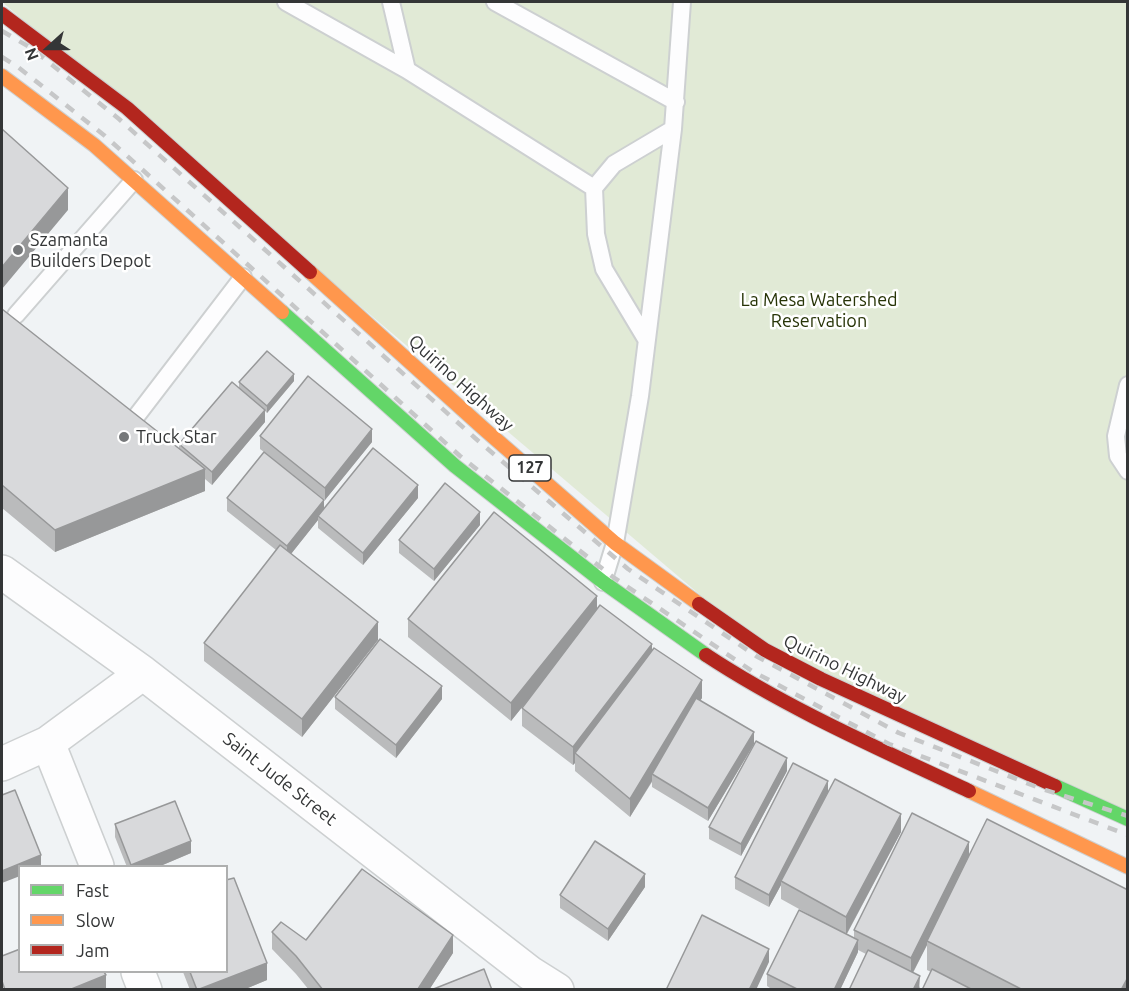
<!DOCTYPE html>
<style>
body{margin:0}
#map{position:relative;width:1129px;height:991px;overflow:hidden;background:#f0f3f5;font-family:Ubuntu,sans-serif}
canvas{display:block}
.frame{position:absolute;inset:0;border:3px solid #343637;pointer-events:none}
.legend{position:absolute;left:18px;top:865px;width:210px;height:108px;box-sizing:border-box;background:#fff;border:2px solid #aeafaf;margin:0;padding:8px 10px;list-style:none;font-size:18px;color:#343637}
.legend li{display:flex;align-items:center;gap:12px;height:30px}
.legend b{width:30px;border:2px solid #aeafaf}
.north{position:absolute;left:18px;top:18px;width:60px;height:60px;-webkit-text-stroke:4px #fff;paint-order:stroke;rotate:249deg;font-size:16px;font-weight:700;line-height:24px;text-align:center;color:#343637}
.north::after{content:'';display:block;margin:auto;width:21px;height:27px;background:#343637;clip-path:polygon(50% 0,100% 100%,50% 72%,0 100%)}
</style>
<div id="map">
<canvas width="1129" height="991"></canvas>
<div class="frame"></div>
<ul class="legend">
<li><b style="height:8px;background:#63d668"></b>Fast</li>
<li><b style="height:8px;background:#ff974d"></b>Slow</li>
<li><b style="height:8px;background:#b3261e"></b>Jam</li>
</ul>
<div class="north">N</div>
</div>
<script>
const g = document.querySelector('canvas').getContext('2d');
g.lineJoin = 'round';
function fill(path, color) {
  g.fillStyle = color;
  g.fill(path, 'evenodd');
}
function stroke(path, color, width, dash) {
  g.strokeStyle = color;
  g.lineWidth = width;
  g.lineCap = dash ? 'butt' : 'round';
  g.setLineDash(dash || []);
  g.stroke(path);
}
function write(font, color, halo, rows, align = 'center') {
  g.font = font + ' Ubuntu,sans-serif';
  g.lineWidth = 5;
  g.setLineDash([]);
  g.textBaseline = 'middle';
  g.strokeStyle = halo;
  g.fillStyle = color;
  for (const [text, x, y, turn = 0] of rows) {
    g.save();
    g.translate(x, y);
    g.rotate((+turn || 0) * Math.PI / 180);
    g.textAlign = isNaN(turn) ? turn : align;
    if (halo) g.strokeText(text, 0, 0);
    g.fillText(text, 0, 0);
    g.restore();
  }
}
fill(new Path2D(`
 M2,2h1125v817l-362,-169z`), '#e1ead6');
const lane = new Path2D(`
 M286,2l121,68 187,118 2,46 8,35 42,70
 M391,2l16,68
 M495,2l181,100
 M594,188l20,-24 59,-35
 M16,315l118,-135
 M1128,385l-12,51 2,20 10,15
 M135,418l108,-141
 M603,582l12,-39 25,-147 33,-267 9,-127`);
const street = new Path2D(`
 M2,572l141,101 387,300 27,17
 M48,743l49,123
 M2,764l46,-21 95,-70
 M138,972l7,18`);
const fast = new Path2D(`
 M282,312l173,154 148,116 103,73
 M1055,786l73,33`);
const slow = new Path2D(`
 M2,76l92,69 188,167
 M310,272l173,156 132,115 84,61
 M969,791l159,76`);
const jam = new Path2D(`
 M2,14l125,94 183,164
 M699,604l66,46 56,29 234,107
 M706,655c82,54 174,94 263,136`);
stroke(lane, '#cdd0d1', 20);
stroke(street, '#cdd0d1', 36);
stroke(fast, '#cdd0d1', 16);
stroke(slow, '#cdd0d1', 16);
stroke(jam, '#cdd0d1', 16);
stroke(lane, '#fdfdfe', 16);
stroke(street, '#fdfdfe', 33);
stroke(fast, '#63d668', 14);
stroke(slow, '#ff974d', 14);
stroke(jam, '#b3261e', 14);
stroke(new Path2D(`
 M2,31l29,17 88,71 356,319 153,131 128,87 143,77 143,56 86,27
 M2,57l16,10 87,69 355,320 153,121 139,94 137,73 239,91`), '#c6c7c8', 4.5, [10, 10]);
fill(new Path2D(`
 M2,309l177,140v-5l60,-56v-6l55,-1 -27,32 -2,-2v11l-53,63 -7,-6v12l-150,61 -53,-44z
 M260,436l112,6 -47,58 -53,-41 52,50 94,-11 -55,67 -45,-37v-8l-27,34 87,86 -76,97 -98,-76v-18l72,-93 -49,-39v-13l37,-46 -4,-3z
 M480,525l-46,56 -35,-28v-13z
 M597,609l55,42 50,47 -2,2 54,44 -46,77 -56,-34v-5l-22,35 -55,-46v-8l-2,2 -51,-39v-18l24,-31 -35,44 -103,-84v-18z
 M335,697l107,2 -46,59 -61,-49z
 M787,771l-46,85 -32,-17v-12z
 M828,792l73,40 -54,102 7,4v-8l115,-75 159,135h-206l9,-18 -4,-2v-25l-14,28 7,15 -1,2h-70l17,-36 -8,-4v2l-18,38h-67l-6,-4v-12l61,-49 -47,-26v-14l-12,22 -34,-18v-12z
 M115,824l76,29 -33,14h-31l-12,-30z
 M645,887l-37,54 -48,-33v-13z
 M272,932l34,8 147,13 -24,37h-120l-13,-16 -24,-25z
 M183,972h43l41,8 -24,10h-53z`), '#babbbc');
fill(new Path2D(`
 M68,188v22l-66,79v-22z
 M294,374v7l-27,32v-7z
 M265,410v12l-53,63v-13z
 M372,429v13l-47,58v-12z
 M205,469v22l-150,61v-22z
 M418,485v13l-55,67v-12z
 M324,500v13l-6,3v4l-31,39v-13z
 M480,512v13l-46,56v-12z
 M597,596v18l-86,107v-18z
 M378,622v18l-76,97v-18z
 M652,644v18l-77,91v10l-2,2v-18z
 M702,680v18l-47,78 -3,-2v7l-22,36v-18z
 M442,686v13l-46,59v-13z
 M754,732v12l-46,77v-13z
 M787,758v13l-46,85v-12z
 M828,781v13l-47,87v4l-12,22v-12z
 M901,814v18l-55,103v-18z
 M191,841v12l-33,14h-27v-2z
 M969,842v18l-42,81v4l-16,31v-18z
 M41,855v12h-21v9l-18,7v-12z
 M645,874v13l-37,54v-12z
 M453,935v18l-24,37h-12z
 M858,940v12l-18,38h-6z
 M769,949v13l-13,28h-7z
 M267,963v17l-24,10h-46z
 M106,975v13l-5,2h-32z
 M920,976l-1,14h-6z
 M1128,977v13h-7z`), '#979899');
const building = new Path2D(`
 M2,129l66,59 -66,79z
 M2,309l203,160 -150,61 -53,-45z
 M267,351l27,23 -27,32 -28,-24z
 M308,376l64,53 -47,59 -65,-52z
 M232,382l33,28 -53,62 -33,-28z
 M373,448l45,37 -55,68 -45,-37z
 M264,452l60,48 -37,46 -60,-48z
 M445,483l35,29 -46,57 -35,-29z
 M494,512l103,84 -86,107 -103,-84z
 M280,545l98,77 -76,97 -98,-76z
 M600,605l52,39 -79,103 -51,-39z
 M380,639l62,47 -46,59 -61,-48z
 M654,648l48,32 -72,119 -55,-46z
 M696,698l58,34 -46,76 -56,-34z
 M756,741l31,17 -46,86 -32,-17z
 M793,763l35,18 -59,114 -34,-18z
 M835,779l66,35 -55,103 -65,-36z
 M15,790l26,65 -39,16v-76z
 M175,801l16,40 -60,24 -16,-41z
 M912,813l57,29 -58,116 -57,-28z
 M987,819l141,71v87l-7,13h-98l-96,-49z
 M595,841l50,33 -37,55 -48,-34z
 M362,869l91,66 -35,54 -95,1 -27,-34 -24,-24 9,-10 25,18z
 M234,878l33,85 -70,27 -7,-18h36v-92z
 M799,910l59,30 -24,50h-35l-32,-16z
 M702,915l67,34 -20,41h-83z
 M20,949v23h84l2,3 -37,15h-64l-3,-9v-25z
 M868,950l52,26 -7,14h-64z
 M484,969l8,21h-61z
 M932,969l41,21h-51z`);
fill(building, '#d8d9db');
stroke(building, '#979899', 1.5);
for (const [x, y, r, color] of [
 [18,250,6,"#76787a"],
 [124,437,6,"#76787a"]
]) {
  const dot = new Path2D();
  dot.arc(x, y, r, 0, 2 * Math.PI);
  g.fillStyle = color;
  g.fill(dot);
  stroke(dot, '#fff', 2);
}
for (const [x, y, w] of [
 [530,468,42]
]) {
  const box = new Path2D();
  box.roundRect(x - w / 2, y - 13, w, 26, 4.5);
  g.fillStyle = '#fff';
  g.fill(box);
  stroke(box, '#343637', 1.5);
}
write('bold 16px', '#343637', null, [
 ["127",530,468]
]);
write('18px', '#343637', '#fff', [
 ["Szamanta",30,240],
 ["Builders Depot",30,261],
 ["Truck Star",136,437]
], 'left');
write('18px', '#273407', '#fff', [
 ["La Mesa Watershed",819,300],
 ["Reservation",819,321]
]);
write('18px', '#343637', '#fff', [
 ["Quirino Highway",461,383,42],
 ["Quirino Highway",845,669,26],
 ["Saint Jude Street",280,779,38]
]);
</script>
